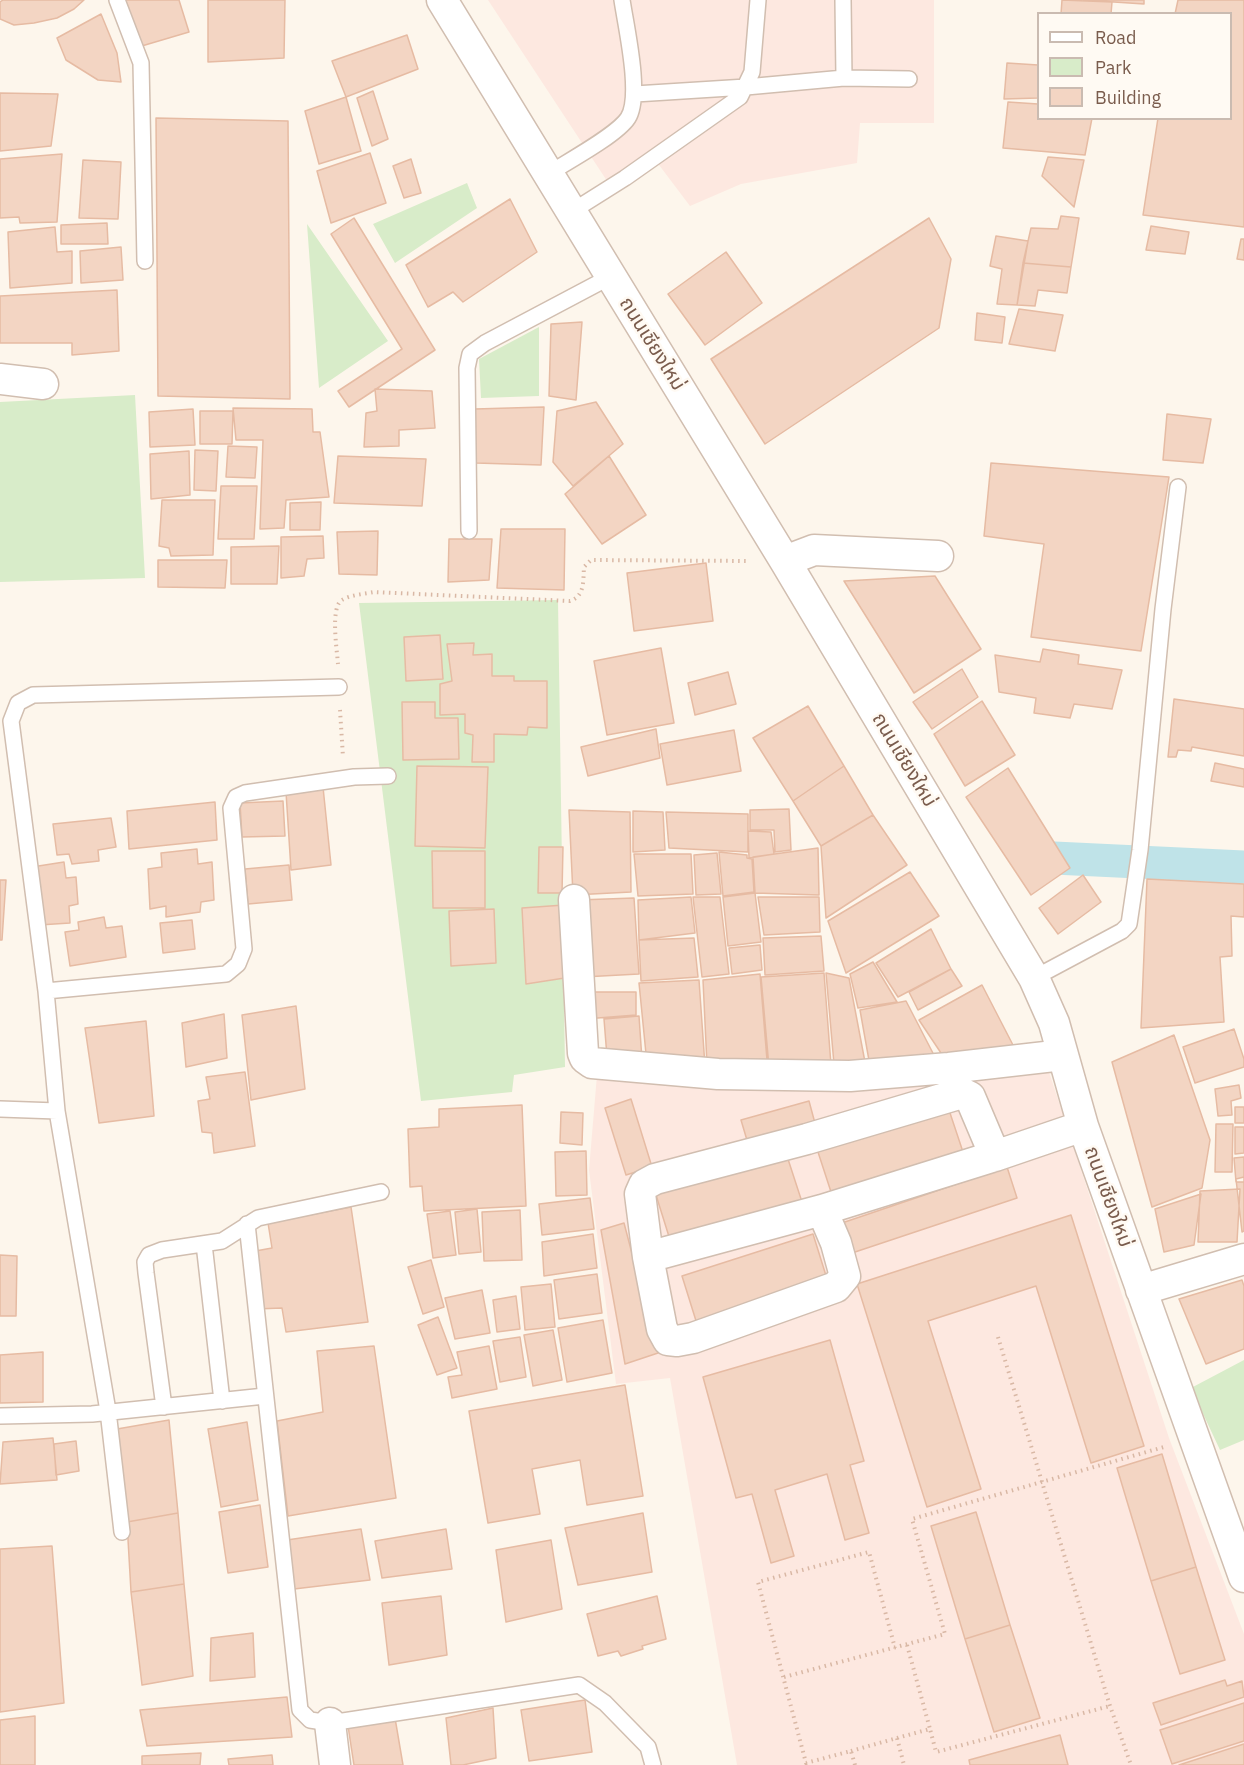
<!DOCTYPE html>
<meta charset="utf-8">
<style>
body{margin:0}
#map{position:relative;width:1244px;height:1765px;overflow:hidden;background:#fdf6ec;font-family:"IBM Plex Sans",sans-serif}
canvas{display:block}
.legend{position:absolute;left:1037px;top:12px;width:195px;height:108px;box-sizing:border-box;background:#fffaf3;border:2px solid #cabbb1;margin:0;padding:8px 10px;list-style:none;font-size:18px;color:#7a5c4d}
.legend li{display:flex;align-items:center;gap:12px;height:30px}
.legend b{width:30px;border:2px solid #cabbb1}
</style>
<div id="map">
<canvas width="1244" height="1765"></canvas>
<ul class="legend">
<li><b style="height:8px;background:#fff"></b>Road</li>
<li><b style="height:16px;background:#d8ecc9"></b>Park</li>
<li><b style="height:16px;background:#f3d5c3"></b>Building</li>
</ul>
</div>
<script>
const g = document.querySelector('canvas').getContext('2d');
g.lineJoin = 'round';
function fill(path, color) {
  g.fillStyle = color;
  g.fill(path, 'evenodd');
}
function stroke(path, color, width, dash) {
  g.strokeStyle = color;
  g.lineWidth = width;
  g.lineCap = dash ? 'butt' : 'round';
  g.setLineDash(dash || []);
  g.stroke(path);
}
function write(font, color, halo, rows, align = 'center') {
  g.font = font + ' "IBM Plex Sans","Noto Sans Thai",sans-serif';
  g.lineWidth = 5;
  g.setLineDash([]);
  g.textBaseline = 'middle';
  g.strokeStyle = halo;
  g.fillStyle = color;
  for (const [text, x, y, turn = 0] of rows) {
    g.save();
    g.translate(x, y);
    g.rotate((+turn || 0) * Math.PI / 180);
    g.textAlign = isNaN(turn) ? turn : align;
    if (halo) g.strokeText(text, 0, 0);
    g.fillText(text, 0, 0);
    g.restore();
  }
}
fill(new Path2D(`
 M488,0h446v123h-74l-3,40 -116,21 -51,22 -34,-45 -45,26z
 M1048,1069l121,369 75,196v131h-507l-67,-387 -54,6 -27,-214 8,-95z`), '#fde8e0');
fill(new Path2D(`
 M467,183l10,25 -82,55 -22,-39z
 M307,224l81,117 -69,47z
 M539,327v69l-58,2 -2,-39z
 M135,395l10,183 -145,4v-180z
 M558,600l7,467 -51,8 -2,17 -91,9 -62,-498z
 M1244,1360v80l-24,10 -29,-62z`), '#d8ecc9');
stroke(new Path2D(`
 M1054,858l190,9`), '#bfe3e8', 33);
const building = new Path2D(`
 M3,0h81l-10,9 -17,9 -23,5 -20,2 -14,-6v-17z
 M118,0h61l10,32 -54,16z
 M208,0h77l-1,58 -76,4z
 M1062,0l50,2 -1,12h-50z
 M1084,0h60v4z
 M1178,0h66v227l-101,-12 15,-97h72v-104h-55z
 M101,14l16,39 4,29 -23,-2 -32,-20 -9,-22z
 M407,35l11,34 -72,28 -14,-36z
 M1007,63l31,2v33l-34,1z
 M373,91l15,48 -16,7 -15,-48z
 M0,93l58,1 -7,52 -51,5z
 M346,97l15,54 -42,13 -14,-53z
 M1008,102l30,2v14h54l-7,37 -82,-7z
 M156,118l132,3 2,278 -132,-3z
 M370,153l16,50 -55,20 -14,-52z
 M62,154l-5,68 -37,1 -1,-6 -19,1v-59z
 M1048,157l36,3 -10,47 -32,-31z
 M411,159l10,34 -17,5 -11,-32z
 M83,160l38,2 -3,57 -39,-1z
 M510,199l27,53 -74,50 -10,-10 -25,15 -22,-42z
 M1061,216l18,2 -8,49 -48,-4 8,-35 27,1z
 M354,218l81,132 -86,57 -11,-16 64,-42 -71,-115z
 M929,218l22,41 -12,69 -174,116 -54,-85z
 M107,223l1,21h-47v-19z
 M1151,226l38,6 -4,22 -39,-4z
 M55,227l2,25 15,-1v32l-62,5 -2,-56z
 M996,236l32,5 -11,64 -20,-1 5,-35 -12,-3z
 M1241,239h3v21l-7,-1z
 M121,247l2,33 -42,3 -1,-32z
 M726,252l36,51 -57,42 -37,-51z
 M1023,263l48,4 -4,26 -29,-3 -3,16 -18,-1z
 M117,290l2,61 -47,4v-12h-72v-47z
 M1019,309l44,6 -8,36 -46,-7z
 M977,313l28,4 -3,26 -27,-3z
 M582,322l-6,78 -27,-4 2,-72z
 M375,389l57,2 3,37 -36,2v16l-35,1 2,-34 11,-2z
 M596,402l27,42 -50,42 -20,-24 4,-51z
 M544,407l-3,58 -65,-2 -1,-54z
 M233,408l79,1 1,23h7l9,65 -43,3 -2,28 -24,1 3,-89h-27z
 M193,409l2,36 -45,2 -1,-35z
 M200,411h33l-1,33h-32z
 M1167,414l44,5 -8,44 -40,-3z
 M228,446l29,1 -2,31 -29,-1z
 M195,450l23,1 -2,40 -22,-1z
 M189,451l1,44 -39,4 -1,-45z
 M338,456l88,3 -4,47 -88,-3z
 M609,456l37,59 -44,29 -37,-50z
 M991,463l178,14 -28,174 -110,-14 13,-93 -60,-8z
 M221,486h36l-3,53h-36z
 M162,500h53l-2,55 -42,1 -2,-8 -10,-2z
 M321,502l-1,28h-30v-27z
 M501,529h64l-1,61 -67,-2z
 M378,531l-1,44 -38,-1 -2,-42z
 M323,536l1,22 -17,1 -3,17 -23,2v-41z
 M449,539h43l-3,41 -41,2z
 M279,546l-2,38h-46v-37z
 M158,560h69l-2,28 -67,-1z
 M706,563l7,58 -79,10 -7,-58z
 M935,576l46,73 -67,44 -70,-112z
 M440,635l3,44 -37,2 -2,-44z
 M474,643l-1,12 19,-1v22h22v5h33v47l-19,-1 -1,8 -33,-1v28h-22l1,-27 -8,-2v-19l-25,1v-31l12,-3 -5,-37z
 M661,648l13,75 -67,12 -13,-74z
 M1043,649l36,6 -1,9 44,6 -10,39 -38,-5 -4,14 -36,-5 2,-15 -37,-6 -4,-37 45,7z
 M962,669l16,28 -46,32 -19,-27z
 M728,672l8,32 -41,11 -7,-32z
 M1174,699l70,10v47l-52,-9 -1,4 -13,-1 -2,7h-8z
 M982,701l33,54 -50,31 -31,-52z
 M402,702h33v16h23l1,41 -56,1z
 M808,706l36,60 -51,35 -40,-63z
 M656,729l4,29 -72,18 -7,-29z
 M734,730l7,41 -74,14 -7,-41z
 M1215,763l29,6v18l-33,-6z
 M417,766l71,1 -3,81 -70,-2z
 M844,766l29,49 -52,31 -28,-45z
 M1008,768l62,100 -39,27 -65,-98z
 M323,787l8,78 -40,5 -5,-78z
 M283,801l2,35 -43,1 -2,-34z
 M215,802l2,38 -88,9 -2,-38z
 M789,809l2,41 -16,2 -1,-22h-24v-20z
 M569,810l61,2 1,80 -58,3z
 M633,811l30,1 2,38 -32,2z
 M666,812l82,2v38l-79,-4z
 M873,815l34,50 -81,53 -5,-72z
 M111,818l5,29 -18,3 1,11 -27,3 -3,-10 -12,1 -4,-31z
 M748,831l23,1 3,22 -25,4z
 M539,847h24l-1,46h-24z
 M818,848l1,47 -64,-2 -2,-36z
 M197,849l1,15 14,-2 2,38 -13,2 -1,10 -34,5v-11l-16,3 -2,-40 14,-2 -1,-14z
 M432,851h53v57h-52z
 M719,852l28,3v3l5,1 2,33 -31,4z
 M717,853l4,41 -25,1 -2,-40z
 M634,854h57l2,40 -55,2z
 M64,862l2,16 10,-1 2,27 -9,2 1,17 -31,2 -7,-58z
 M289,865l3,35 -44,4 -3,-35z
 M910,872l29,44 -93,57 -18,-52z
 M1083,875l18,27 -43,32 -19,-26z
 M1147,879l97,5v33l-13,-1 1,40 -12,1 4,65 -83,6z
 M0,880h6l-4,60h-2z
 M755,893l6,49 -33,4 -5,-49z
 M691,897l4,36 -56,7 -1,-40z
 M693,897h27l9,77 -27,3z
 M758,897h61l1,35 -56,3z
 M634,898l5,76 -56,3 -5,-77z
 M564,905l7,72 -45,7 -4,-76z
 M494,909l2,54 -45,3 -2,-55z
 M104,917l2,11 16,-2 4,31 -56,9 -5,-34 14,-2 -1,-8z
 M192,920l3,29 -32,4 -3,-30z
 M931,929l20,40 -53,28 -22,-34z
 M821,936l3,35 -59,4 -2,-37z
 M694,938l4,39 -57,4 -2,-41z
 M760,945l2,25 -30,4 -3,-26z
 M873,962l24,40 -39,6 -8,-34z
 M951,969l11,17 -44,24 -9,-18z
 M824,973l7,92 -62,2 -8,-90z
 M826,973l23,5 16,84 -31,2z
 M760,974l7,86 -60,5 -4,-85z
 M699,980l6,86 -58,-2 -8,-81z
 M982,985l32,62 -67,15 -28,-42z
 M584,992h52v23l-51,4z
 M906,1001l30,58 -66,7 -10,-56z
 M296,1006l9,83 -54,11 -9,-85z
 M224,1014l3,44 -41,9 -4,-44z
 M639,1016l3,44 -35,-3 -3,-38z
 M146,1021l8,95 -55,7 -14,-95z
 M1234,1029l10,30v8l-49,16 -12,-36z
 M1174,1035l36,105 -8,48 -50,19 -40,-145z
 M245,1072l10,74 -41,7 -2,-20 -10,-1 -4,-31 12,-2 -4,-22z
 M1239,1085l2,13 -10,3 1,14 -14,1 -3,-27z
 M631,1099l21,68 -26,8 -21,-67z
 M809,1101l7,26 -67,20 -8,-27z
 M522,1105l4,101 -102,5 -2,-25 -12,1 -2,-58 31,-2v-18z
 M948,1107l16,48 -131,43 -16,-49z
 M1235,1107h9v16h-9z
 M561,1112l22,1 -1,32 -22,-2z
 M1216,1124h17l-1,48h-17z
 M1235,1127h9v26l-9,1z
 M586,1151l1,44 -31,1 -1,-44z
 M786,1153l16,49 -131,41 -15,-48z
 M1244,1157v25h-8l-2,-24z
 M1007,1167l10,31 -168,56 -10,-30z
 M1244,1177v54l-2,1 -6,-53z
 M1240,1189l-3,53h-39l2,-51z
 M1201,1194l-7,51 -30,7 -9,-43z
 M590,1198l4,31 -52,6 -3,-31z
 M351,1207l17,115 -82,10 -4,-24 -26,1 -6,-57 22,-4 -4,-25z
 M477,1209l4,43 -22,2 -4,-42z
 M520,1210l2,50 -38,1 -2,-49z
 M450,1211l6,44 -23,3 -6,-44z
 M1071,1215l73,231 -53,17 -55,-177 -108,35 53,168 -54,18 -70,-223z
 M624,1223l34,130 -33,11 -24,-134z
 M593,1234l4,34 -53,8 -2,-34z
 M813,1234l15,48 -131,42 -15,-48z
 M0,1255l17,1 -1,60h-16z
 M431,1260l13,47 -21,7 -15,-47z
 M597,1274l5,39 -43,6 -5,-39z
 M1242,1280l2,6v63l-38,15 -27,-65z
 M551,1284l4,43 -30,3 -4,-43z
 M482,1290l8,43 -35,6 -10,-41z
 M516,1296l4,33 -23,3 -4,-32z
 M438,1317l19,51 -20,7 -19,-50z
 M603,1320l9,53 -45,9 -9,-54z
 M553,1330l9,50 -29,6 -9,-51z
 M520,1337l6,40 -26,5 -7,-41z
 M830,1340l34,121 -14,4 19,68 -24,7 -18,-66 -52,16 19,66 -23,7 -19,-69 -16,4 -33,-121z
 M374,1346l22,152 -108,18 -11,-95 46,-9 -6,-61z
 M489,1346l8,43 -45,9 -4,-21 14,-2 -5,-23z
 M43,1352v50l-43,1v-48z
 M625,1385l18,111 -56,9 -7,-45 -48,9 8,45 -52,9 -19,-112z
 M169,1420l9,93 -51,9 -10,-93z
 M247,1422l11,78 -37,7 -13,-78z
 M53,1438l4,42 -57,4 3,-42z
 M76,1441l3,30 -23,4 -2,-31z
 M1162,1454l34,113 -45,14 -34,-113z
 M260,1505l8,62 -40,6 -9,-61z
 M976,1512l34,113 -45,14 -34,-113z
 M178,1513l6,71 -53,8 -4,-70z
 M643,1513l9,59 -74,13 -13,-57z
 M361,1529l9,51 -76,9 -7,-49z
 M446,1529l6,40 -70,9 -7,-37z
 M551,1540l11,69 -56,13 -10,-72z
 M52,1546l12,157 -64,9v-163z
 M1196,1567l29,93 -45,14 -29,-93z
 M184,1584l9,92 -51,9 -11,-93z
 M441,1596l6,59 -58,10 -7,-62z
 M657,1596l9,43 -24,7 1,3 -22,7 -3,-5 -20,5 -11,-42z
 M1010,1625l30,93 -46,14 -29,-93z
 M253,1633l2,44 -45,4 1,-43z
 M1225,1680l2,6 15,-5 2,16 -83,28 -8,-22z
 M287,1697l5,40 -145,9 -7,-36z
 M585,1700l7,52 -63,9 -8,-51z
 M1244,1703v38l-72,23 -12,-34z
 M493,1708l3,50 -33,7h-12l-5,-47z
 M35,1716v49h-35v-45z
 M395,1718l8,47h-49l-6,-39z
 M1060,1735l8,30h-98l-1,-5z
 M1244,1744v21h-65z
 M201,1753l-1,12h-58v-9z
 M272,1755l1,10h-44l-1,-6z`);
fill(building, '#f3d5c3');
stroke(building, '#e6bba3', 1.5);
const lane = new Path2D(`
 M117,0l24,63 4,198
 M844,78l65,1
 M635,94l111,-7 98,-9 -1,-78
 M548,174c19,-12 69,-39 80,-56 14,-22 -2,-91 -6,-118
 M571,212l54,-34 115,-81 12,-25 6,-72
 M469,531l-2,-163 3,-14 15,-11 121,-64 2,-6
 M1034,978l88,-47 7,-7 11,-74 23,-241 15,-122
 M46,991l180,-17 12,-10 6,-15 -13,-141 5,-11 9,-4 109,-16 34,-1
 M0,1109l57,2
 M247,1224l53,486 10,10 20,3 249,-38 26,18 43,44 5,18
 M204,1244l18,157
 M164,1407l-18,-134 -1,-11 4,-7 13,-5 60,-9 36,-23 123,-26
 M0,1416l92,-2 173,-18
 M122,1532l-14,-121 -51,-300 -11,-120 -35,-270 7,-18 15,-8 306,-8`);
const street = new Path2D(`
 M442,0l343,561 249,417 20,45 29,103 161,451
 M0,379l43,5
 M785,561l29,-11 124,6
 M574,900l9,153 2,5 7,5 126,11 132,2 99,-8 114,-13
 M822,1210l14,33 9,33 -9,11 -143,51 -16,3 -9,-1 -6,-11 -14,-72 -8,-63 4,-9 11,-6 152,-40 155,-46 8,4 25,59
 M648,1257l174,-47 173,-54 88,-30
 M1141,1290l103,-31
 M330,1723l5,42`);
stroke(lane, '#d1beb0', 18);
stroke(street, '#d1beb0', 33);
stroke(new Path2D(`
 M338,664c-1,-14 -8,-57 4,-64 8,-5 22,-6 32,-8l196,9c15,-5 13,-20 14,-34l7,-7 158,1
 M340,710l3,47
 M998,1337l112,369 21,59
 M907,1645l23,84
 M784,1677l161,-43 -33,-115 252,-72
 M897,1738l33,-9 6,23 174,-46
 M851,1751l46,-13 7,27
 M855,1765l-4,-14 -45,12 -48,-181 111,-30 26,96`), '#d9b8a5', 4, [1.5, 4.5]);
stroke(lane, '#fff', 15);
stroke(street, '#fff', 30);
write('20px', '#7a5c4d', '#fffaf3', [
 ["ถนนเชียงใหม่",652,344,58],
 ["ถนนเชียงใหม่",904,760,59],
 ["ถนนเชียงใหม่",1108,1197,70]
]);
</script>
